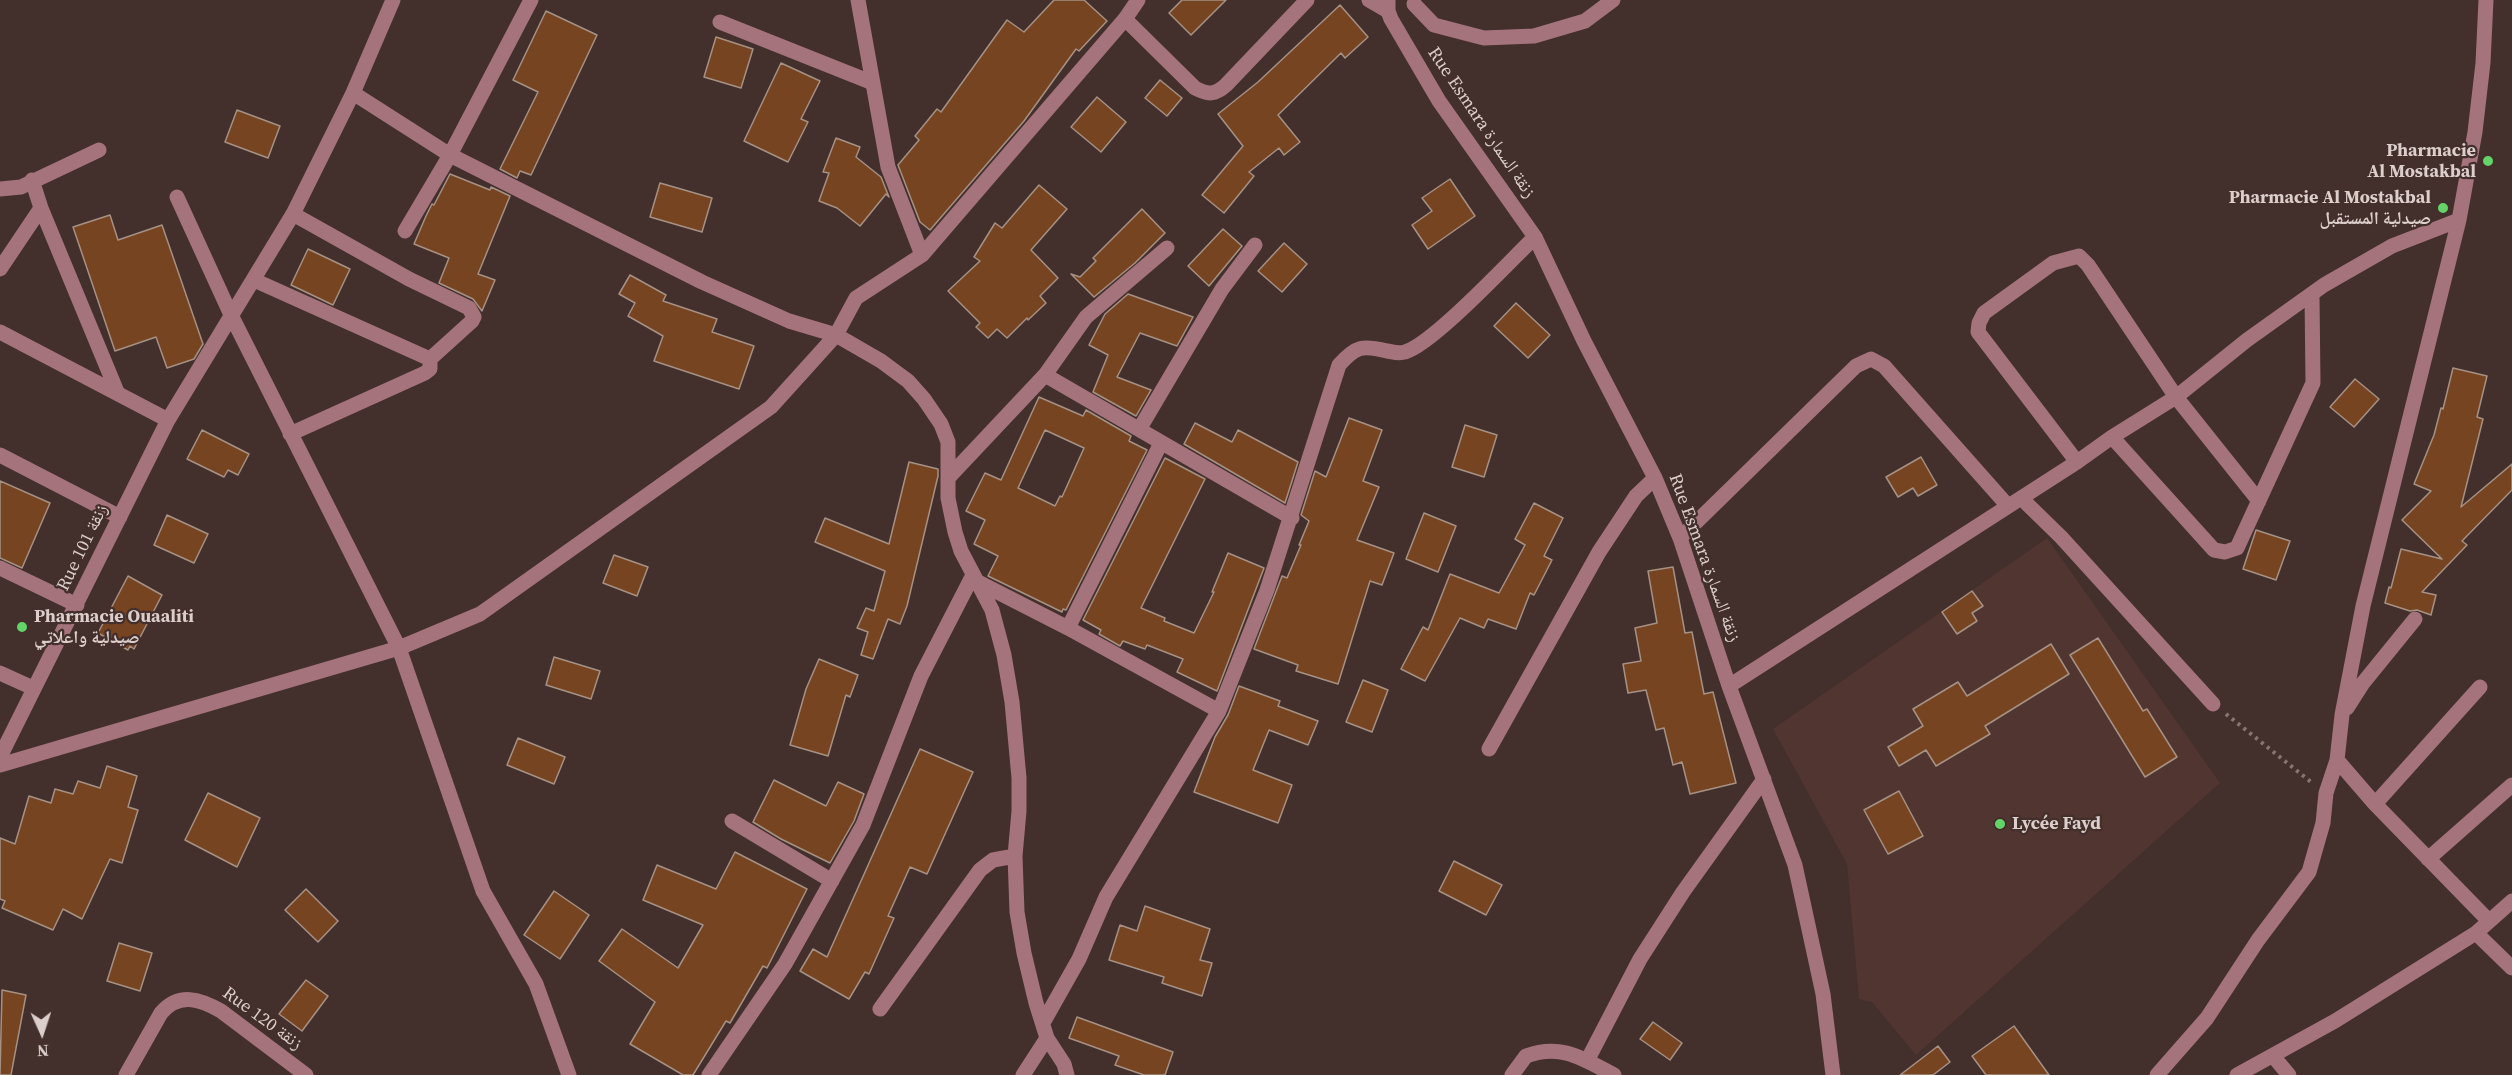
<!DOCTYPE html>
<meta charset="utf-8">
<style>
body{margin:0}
#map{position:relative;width:2512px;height:1075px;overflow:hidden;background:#432f2b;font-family:"Source Serif 4",serif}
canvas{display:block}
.north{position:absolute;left:12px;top:1003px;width:60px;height:60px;-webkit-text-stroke:4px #432f2b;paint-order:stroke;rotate:177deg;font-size:16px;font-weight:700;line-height:24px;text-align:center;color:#dbcecb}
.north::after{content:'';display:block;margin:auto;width:21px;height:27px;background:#dbcecb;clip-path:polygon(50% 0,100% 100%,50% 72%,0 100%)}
</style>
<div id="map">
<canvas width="2512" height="1075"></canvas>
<div class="north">N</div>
</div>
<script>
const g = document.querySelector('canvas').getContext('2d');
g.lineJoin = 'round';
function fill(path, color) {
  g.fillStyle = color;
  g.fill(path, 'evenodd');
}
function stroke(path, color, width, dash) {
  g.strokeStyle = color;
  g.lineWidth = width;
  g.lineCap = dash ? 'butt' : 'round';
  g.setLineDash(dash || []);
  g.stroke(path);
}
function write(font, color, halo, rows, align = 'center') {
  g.font = font + ' "Source Serif 4","Noto Naskh Arabic",serif';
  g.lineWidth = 4.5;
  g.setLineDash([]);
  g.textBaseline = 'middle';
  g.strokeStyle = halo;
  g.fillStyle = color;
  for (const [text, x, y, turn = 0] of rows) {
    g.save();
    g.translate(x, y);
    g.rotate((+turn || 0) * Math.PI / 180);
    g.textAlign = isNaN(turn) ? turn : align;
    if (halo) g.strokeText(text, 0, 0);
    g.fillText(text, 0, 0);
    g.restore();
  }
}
fill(new Path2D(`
 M2047,538l173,245 -304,272 -44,-53 -13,-3 -12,-135 -74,-135z`), '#513531');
const building = new Path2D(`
 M1054,0h30l23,21 -28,30 -3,-2 -52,72 -94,109 -10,-8 -22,-57 21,-25 -4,-4 22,-27 4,3 66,-92 17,12z
 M1182,0h44l-35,35 -22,-22z
 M1340,5l28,32 -23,21 -4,-5 -63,62 22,27 -16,13 -5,-7 -30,24 5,4 -30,37 -22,-18 41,-49 -25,-32 40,-32z
 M546,11l51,24 -66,140 -11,-4 -3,7 -17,-9 38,-77 -25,-12z
 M716,37l37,12 -12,39 -37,-11z
 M781,63l39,18 -19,38 7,3 -20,40 -44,-21z
 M1160,80l22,18 -15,18 -22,-18z
 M1097,97l29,25 -25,30 -30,-25z
 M237,110l43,16 -12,32 -43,-16z
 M836,138l24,9 -4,10 25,20 8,20 -3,-3 -26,32 -23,-18 -18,-7 10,-28 -6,-1z
 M450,174l40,16 1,-3 19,9 -32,78 17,6 -13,31 -9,-12 -34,-16 10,-25 -35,-14 12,-28 6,-12 2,1z
 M1450,179l25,37 -47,33 -16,-24 20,-14 -10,-13z
 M660,183l52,15 -10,34 -52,-15z
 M1039,185l28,24 -36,41 27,28 -18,18 6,7 -18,17 -1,-2 -20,20 -10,-9 -9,9 -12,-11 4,-4 -32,-32 32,-30 -6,-4 21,-34 7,5z
 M1142,209l23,24 -30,30 -41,34 -23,-23 9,3 16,-16 -3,-3z
 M110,215l8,25 44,-15 41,119 -9,15 -27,9 -11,-31 -41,14 -42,-124z
 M1223,229l19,17 -33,40 -21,-20z
 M1284,243l23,21 -25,28 -24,-21z
 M308,249l42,20 -17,36 -42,-20z
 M630,275l36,20 -3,6 54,18 -5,13 42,14 -15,43 -85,-28 9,-25 -35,-20 7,-13 -16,-9z
 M1128,294l65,23 -16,29 -37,-13 -23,44 34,13 -15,26 -43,-24 15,-37 -19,-10 16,-31z
 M1516,303l34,32 -22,23 -34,-32z
 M2453,368l34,8 -10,41 6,2 -22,88 51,-43v26l-50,51 5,4 -45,47 14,3 -5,20 -14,-5 -7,1 -25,-8 4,-16 2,1 10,-39 41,10 -40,-39 29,-29 -17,-7 20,-49 7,-27 2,1z
 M2355,379l24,20 -25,28 -24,-20z
 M1039,397l44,19 3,-6 45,26 -2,5 18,9 -81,160 -3,-1 -1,3 -74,-36 10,-20 -24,-12 11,-24 -19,-9 19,-38 16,7zM1045,430l39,18 -22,49 -2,-1 -5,10 -37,-18z
 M1349,418l33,12 -19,51 16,6 -22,53 37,13 -12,32 -12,-4 -32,103 -42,-13 2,-6 -44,-16 28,-73 5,2 14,-33h-2l10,-24 -8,-6 14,-44 11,6z
 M1195,423l37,19 6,-12 60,32 -13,41 -101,-59z
 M1465,425l32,10 -13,42 -32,-10z
 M202,430l47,24 -11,21 -10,-5 -4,7 -37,-18z
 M1921,457l16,28 -19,11 -5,-8 -15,9 -12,-20z
 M1165,458l40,21 -64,129 24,10 -1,3 30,12 20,-41h-2l16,-39 36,15 -47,123 -40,-19 6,-13 -36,-14 -2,4 -22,-8 -3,5 -21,-12 2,-4 -18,-10z
 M909,462l29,7v7l-31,130 -7,18 -12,-5 -15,40 -12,-4 7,-23 -11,-4 9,-20 8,3 11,-40 -70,-29 10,-24 64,26z
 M0,481l50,22 -28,65 -22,-10z
 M1534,503l29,15 -19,38 8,4 -18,35 -4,-2 -14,36 -28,-10 -4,9 -24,-10 -35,63 -24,-12 22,-42 5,3 22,-56 49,19 26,-48 -10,-6z
 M1424,513l32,13 -18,46 -32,-13z
 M167,515l41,19 -14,29 -40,-18z
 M2256,530l34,11 -14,39 -33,-11z
 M614,555l34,12 -11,29 -34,-13z
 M1673,567l12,66 7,-1 12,62 9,-2 23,91 -46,11 -8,-32 -9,3 -9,-37 -8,2 -10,-40 -18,3 -5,-29 18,-3 -6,-33 22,-5 -9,-52z
 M128,576l34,19 -28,54 -4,-3 -2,4 -30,-17z
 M1972,591l11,15 -11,7 5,8 -20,13 -15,-22z
 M2098,638l45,73 4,-2 30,48 -32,20 -75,-122z
 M2051,644l18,30 -84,52 5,8 -54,32 -10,-16 -27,16 -11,-19 35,-21 -10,-17 45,-27 9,14z
 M554,657l46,14 -9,28 -45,-14z
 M819,659l39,16 -8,22 -4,-2 -18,61 -38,-11 16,-56z
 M1363,680l25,10 -16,42 -26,-10z
 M1239,686l41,15 -2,5 40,15 -10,24 -39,-15 -16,40 39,15 -14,38 -84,-31 21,-55 13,-22z
 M518,738l47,19 -11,27 -47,-19z
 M920,749l53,23 -46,102 -17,-7 -22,49 6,2 -25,56 -4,-2 -16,27 -49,-28 13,-22 14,8z
 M107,766l30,10 -9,31 10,3 -16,53 -12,-4 -28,60 -19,-10 -10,21 -51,-22 3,-7 -5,-2v-61l15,6 14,-48 22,7 4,-14 18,5 5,-13 22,7z
 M774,780l52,26 12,-24 26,12 -10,27 -24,42 -49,-24 -28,-17z
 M1899,791l24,45 -35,18 -24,-44z
 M208,793l52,25 -23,49 -52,-27z
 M735,852l72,37 -40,79 -4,-2 -33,57 -4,-2 -33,54h-10l-53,-31 25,-42 -56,-41 23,-32 56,39 25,-43 -60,-25 14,-35 59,24z
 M1454,861l48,24 -16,30 -47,-24z
 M306,889l32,32 -20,21 -33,-32z
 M554,891l35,24 -29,44 -36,-24z
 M1145,906l65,23 -10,31 12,3 -10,33 -40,-13 2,-6 -55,-17 11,-35 17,6z
 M119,943l33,10 -12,38 -33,-10z
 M306,980l22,16 -26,35 -23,-17z
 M2,990l24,5 -15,80h-11z
 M1077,1017l96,35 -8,23h-21l-29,-10 4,-9 -50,-18z
 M1653,1022l29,21 -12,17 -30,-21z
 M2014,1026l35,49h-63l-14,-19z
 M1938,1046l12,16 -17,13h-33z`);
fill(building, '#742');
stroke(building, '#a69185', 1.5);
stroke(new Path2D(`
 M2226,714l85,68`), '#867571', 4, [3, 4.5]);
stroke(new Path2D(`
 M858,0l30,167 34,88
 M1369,0l19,11
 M1388,0v11l3,8 48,82 96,136 49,104 71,137 25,60 49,148 66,179 28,129 10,81
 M1414,4l20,21 50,13 50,-2 51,-15 28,-21
 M1125,19l70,69c13,7 20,7 31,-3l81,-85
 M720,22l153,61
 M353,93l97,62 252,127 87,39 47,14 45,26 27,20 16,18 17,25 7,18v56l7,34 6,19 31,59 12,45 8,47 7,76v33l-4,45 2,56 7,41 12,50 11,35 17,26 3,11
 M0,189l21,-2 78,-37
 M177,197l54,118 168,333 84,243 53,93 33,91
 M41,208l77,186
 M405,231l45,-76 81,-155
 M0,269l41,-61 -9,-28
 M254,280l176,79
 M0,332l168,88
 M1045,375l247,143
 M1140,428l82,-139 33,-44
 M290,434l135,-61 5,-4v-10l42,-38 2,-4 -5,-9 -60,-29 -116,-65
 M2112,437l102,113 11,2 12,-4 76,-165 -1,-89
 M0,455l120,62
 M2077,462l-99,-130 1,-9 5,-10 69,-50 26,-7 9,9 88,132 83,104
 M948,478l97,-103 41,-58 81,-69
 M2021,498l40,39 152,167
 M1680,538l176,-172 15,-7 13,7 124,140
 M0,568l77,37
 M978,582l90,46 151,83
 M1068,628l93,-185
 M0,673l33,15
 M1729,686l348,-224 35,-25 64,-40 71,-57 77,-55 68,-39 67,-26
 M2347,708l16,-25 52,-64
 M1489,749l110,-197 37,-56 19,-18
 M0,757l168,-337 125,-206 60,-121 40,-93
 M2337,760l38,44 114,117
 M0,765l399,-117 81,-34 291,-207 65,-72 20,-37 66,-43 203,-236 13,-19
 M2375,804l105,-117
 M732,821l100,60
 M2428,859l84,-74
 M2476,933l36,35
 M880,1009l100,-139 13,-10 22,-4
 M1044,1021l35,-62 27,-62 113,-186 48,-121 72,-225c17,-19 23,-20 48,-14 6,1 12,3 18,1 28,-8 105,-91 130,-115
 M2273,1056l16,19
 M1587,1061l53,-102 43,-67 81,-113
 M126,1075l35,-62c18,-21 39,-14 60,-2l85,64
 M709,1075l76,-111 78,-139 58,-149 52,-101
 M1023,1075l24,-37
 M1512,1075l14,-19c36,-13 57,3 88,19
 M2157,1075l50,-57 51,-78 51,-68 14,-49 3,-30 11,-33 5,-45 21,-109 96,-386 16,-88 8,-69 3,-63
 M2237,1075l98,-54 141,-88 36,-32`), '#a5737c', 15);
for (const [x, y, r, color] of [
 [2488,161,6,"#63d469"],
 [2443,208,6,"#63d469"],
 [22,627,6,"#63d469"],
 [2000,824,6,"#63d469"]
]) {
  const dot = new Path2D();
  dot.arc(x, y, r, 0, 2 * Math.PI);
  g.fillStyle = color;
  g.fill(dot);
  stroke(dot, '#432f2b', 2);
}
write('18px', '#dbcecb', '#432f2b', [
 ["Rue Esmara زنقة السمارة",1481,123,56],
 ["Rue 101 زنقة",83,548,-64],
 ["Rue Esmara زنقة السمارة",1704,558,70],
 ["Rue 120 زنقة",262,1019,36]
]);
write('bold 18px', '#dbcecb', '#432f2b', [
 ["Pharmacie",2476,151],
 ["Al Mostakbal",2476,172],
 ["Pharmacie Al Mostakbal",2431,198],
 ["صيدلية المستقبل",2431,219],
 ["Pharmacie Ouaaliti",34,617,"left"],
 ["صيدلية واعلاتي",34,638,"left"],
 ["Lycée Fayd",2012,824,"left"]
], 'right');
</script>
